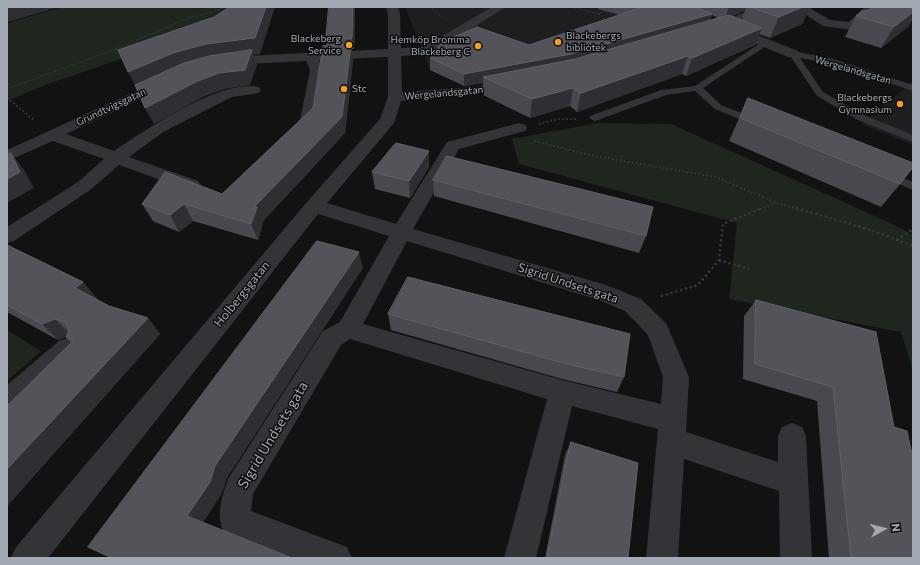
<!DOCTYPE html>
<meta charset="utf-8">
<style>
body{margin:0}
#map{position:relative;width:920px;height:565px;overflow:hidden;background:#121213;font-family:Commissioner,sans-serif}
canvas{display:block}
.frame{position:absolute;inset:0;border:8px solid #a3aab4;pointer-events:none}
.north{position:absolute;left:864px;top:509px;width:40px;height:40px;-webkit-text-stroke:3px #0d0d0e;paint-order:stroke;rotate:83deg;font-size:11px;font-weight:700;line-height:16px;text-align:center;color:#a3aab4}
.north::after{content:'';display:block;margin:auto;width:14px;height:18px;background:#a3aab4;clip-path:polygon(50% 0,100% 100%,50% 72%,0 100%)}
</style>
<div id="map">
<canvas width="920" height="565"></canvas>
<div class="frame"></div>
<div class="north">N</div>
</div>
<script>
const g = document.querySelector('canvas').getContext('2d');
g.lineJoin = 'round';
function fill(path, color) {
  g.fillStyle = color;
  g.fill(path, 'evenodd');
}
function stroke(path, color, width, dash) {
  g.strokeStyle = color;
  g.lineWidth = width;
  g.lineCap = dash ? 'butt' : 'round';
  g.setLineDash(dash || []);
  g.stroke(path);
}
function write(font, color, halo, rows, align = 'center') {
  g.font = font + ' Commissioner,sans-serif';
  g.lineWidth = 3;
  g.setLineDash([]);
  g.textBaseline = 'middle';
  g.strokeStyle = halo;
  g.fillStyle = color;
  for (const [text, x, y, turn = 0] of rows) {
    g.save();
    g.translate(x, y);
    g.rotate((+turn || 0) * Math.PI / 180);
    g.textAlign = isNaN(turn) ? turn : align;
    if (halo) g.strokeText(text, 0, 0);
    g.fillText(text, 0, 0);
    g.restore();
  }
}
fill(new Path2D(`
 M405,7h258l-160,70 -50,4 -23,-11z
 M911,83h2v62l-51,-21z`), '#1e1e20');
fill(new Path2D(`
 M62,7h190l-29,17 -175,60 -41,17v-78z
 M598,123l73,1 228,103 14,8v136l-12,-39 -172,-33 8,-76 -218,-59 -7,-25z
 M7,330l34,21 -34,30z`), '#1e261e');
stroke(new Path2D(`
 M430,7l13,11
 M572,7l27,7 9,-7
 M599,14l8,8
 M7,89l104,-38 73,-31 44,-13`), '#393b40', 1.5, [1, 2]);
stroke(new Path2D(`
 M7,98l27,22
 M539,124l19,-5h18
 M534,141l55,14 127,22 61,26 22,6
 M760,209l16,-6`), '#393b40', 2, [1.5, 2.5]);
stroke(new Path2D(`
 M796,208l75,22 42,16
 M897,240l16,-11
 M719,260l30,9
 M661,296l37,-11 21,-25 4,-36 39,-16`), '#393b40', 2.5, [2, 3]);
fill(new Path2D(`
 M762,42h6l1,2 -66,44 18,17 41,16 1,2 -1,2h-8l-39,-16 -20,-18 -29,4 -68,25 -4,1 -5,-3 1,-2 71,-26 34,-4z
 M793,51l40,8 80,26v6l-85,-28 -28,-5 23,34 43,24 47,19v7l-55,-22 -41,-24 -28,-42z
 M885,171l28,11v8l-32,-14 -2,-2z`), '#333438');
fill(new Path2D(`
 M386,7h12l2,7 1,34 22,-1 69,-40h14l-75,47 -30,2 1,36 73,-5 37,-7 5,1 2,3 -2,3 -42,8 -74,6 -7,22 -67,80 69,21 51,-82 72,-19 6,2 2,3 -2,3 -66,18 -46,80 193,56 35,14 25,24 23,54 -3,55 92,30v-26l4,-9 10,-4 10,4 4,9 6,122h-32l-1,-67 -95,-32 -6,99h-32l12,-129 -86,-23 -36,152h-32l43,-159 -197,-60 -9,6 -88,149 -2,17 96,36 5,11h-59l-70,-27c-7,-16 -1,-35 5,-52l95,-148 17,-9 49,-86 -71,-22 -270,344h-37l5,-11 291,-345 73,-83 8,-22v-40l-69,3 5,10 -8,53 -15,15 -6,2 -6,-2 -2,-3 13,-14 10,-51 -4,-9 -60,3 -21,4 -5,-1 -2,-3 2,-3 26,-5 142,-7v-35zM407,241l192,59 26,11 23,24 15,42 -2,27 -99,-24 -199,-56z
 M756,7h14l-17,12 -18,7 63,25 2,3 -2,3h-10l-68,-28 -2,-3 2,-3z
 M794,7h14l22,13 19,2 16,-15h13l-22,22 -4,1 -29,-4z
 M165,78l5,1 2,3 -2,3 -104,49 48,17c31,-21 108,-73 145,-64l2,3 -2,3 -27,4 -67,34 -36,26 69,24 3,4 -3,4 -6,2 -6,-2 -67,-24 -29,25 -76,51 -7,2v-16l71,-45 26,-23 -51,-18 -46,20v-11z
 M68,338l9,3 3,7 -3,7 -61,55 -9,3v-28l52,-44z`), '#333438');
fill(new Path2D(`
 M355,7l-1,42h-3l2,11 -8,73 -82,88v2l-5,17 -65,-19 -14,11 -26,-11 -11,-17 80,-10 91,-86 14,-62 -1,-6z
 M598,7h212l-8,17 -32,14 -11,-4 -4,11 -69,31 -4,-2 -105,38 -7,-6 -40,12 -47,-23v-12l-19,3 -34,-16v-12l99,-13 91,-30 -22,-6zM745,10l-3,10 -9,-4zM712,15l6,3 -8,2z
 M856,16l53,10 -28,22 -36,-11z
 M748,98l152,86 -19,23 -152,-66z
 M429,151v16l-19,31 -35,-9 -3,-17z
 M433,180l213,56 -7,17 -205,-57z
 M7,245l76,37 14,17h-1l13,7 39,12 12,16 -153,172v-100l64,-63 -5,-6 -8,3 -51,-28z
 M756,300l120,32 37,226h-84l-12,-157 -74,-22 1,-63z
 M388,314l236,63 -7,15 -55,-13 -171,-49z
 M571,442l57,116h-83l20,-103z`), '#48494f');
fill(new Path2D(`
 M7,7h52l-52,15z
 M266,7h9l-15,47 -7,1 4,10 -7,20 -25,4 -20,7 -51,28 -9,-16 105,-53 -113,34 -9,-17 45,-19z
 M353,7h2l-1,42 -2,-11z
 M729,7h18l-2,3 -21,10z
 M803,7h7l-8,17 -32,14 9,-21z
 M913,12v7l-4,7 -28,22 13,-21z
 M712,14l-4,12 -139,41 -86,10v6l-19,3v-12z
 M762,28l-7,17 -69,31 6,-18z
 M351,45l2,15 -8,73 -82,88v2l-5,17 -7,-16 4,-18z
 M688,56l-6,18 -105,38 4,-19z
 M573,88l-3,18 -40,12 2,-19z
 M429,151v16l-19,31 -1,-17z
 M11,153l13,17 10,18 -27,15v-24z
 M184,204l9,17 -14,11 -9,-17z
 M359,252l4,16 -136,210 -5,15 -21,33 -14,-10 28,-50z
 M83,282l14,17 -7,5 -15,-16z
 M148,318l12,16 -153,172v-37z
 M55,319l16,16 -13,5 -16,-16z`), '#2e2f32');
const building = new Path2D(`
 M230,7h36l-11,31 -49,6 -33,9 -45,19 -10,-22 96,-33z
 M329,7h24l-1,31 -26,2z
 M635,7h60l17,7 -141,40 -107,20 -34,-16 12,-16 35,-15 52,18 111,-37z
 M751,7h52l-24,10z
 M872,7h41v5l-19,15 -38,-11 6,-5 7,-1z
 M729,15l33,13 -70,30 -4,-2 -107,37 -8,-5 -41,11 -49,-22 92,-18z
 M351,45l-9,72 -87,89 2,1 -6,17 -67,-20 -14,11 -28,-11 23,-32 57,22 91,-86 10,-62z
 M252,50l-7,20 -26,3 -21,8 -53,27 -10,-23 49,-22 25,-7z
 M748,98l165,65v4l-13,17 -160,-66z
 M396,143l33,8 -20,30 -37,-9z
 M11,153l9,19 -13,7v-24z
 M447,156l206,51 -7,29 -213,-56z
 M317,241l42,11 -144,214 -5,16 -23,34 105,42h-180l-24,-11z
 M7,245l76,37 -8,6 34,18 39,12 -141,151v-63l66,-65 -7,-4 3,-7 -4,-8 -10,-3 -13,5 -35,-19z
 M408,277l222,57 -6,43 -57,-13 -179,-50z
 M756,300l120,32 18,95 13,4 6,28v99h-62l-18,-171 -78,-23z
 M571,442l67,21 -10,95h-81z`);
fill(building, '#52545a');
stroke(building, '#5e6168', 1);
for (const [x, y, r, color] of [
 [558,42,4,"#f49e29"],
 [349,45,4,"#f49e29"],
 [478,46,4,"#f49e29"],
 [344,89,4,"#f49e29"],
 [900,104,4,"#f49e29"]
]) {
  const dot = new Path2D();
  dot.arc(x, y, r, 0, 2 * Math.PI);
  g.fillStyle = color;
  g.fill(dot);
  stroke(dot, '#0d0d0e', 1.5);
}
write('10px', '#a3aab4', '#0d0d0e', [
 ["Blackebergs",566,36,"left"],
 ["bibliotek",566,48,"left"],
 ["Blackeberg",341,39],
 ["Service",341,51],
 ["Hemköp Bromma",470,40],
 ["Blackeberg C",470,52],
 ["Stc",352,89,"left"],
 ["Blackebergs",892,98],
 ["Gymnasium",892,110]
], 'right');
write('10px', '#a3aab4', '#0d0d0e', [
 ["Wergelandsgatan",853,70,16],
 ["Wergelandsgatan",444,93,-5],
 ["Grundtvigsgatan",111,107,-25]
]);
write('12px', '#a3aab4', '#0d0d0e', [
 ["Sigrid Undsets gata",568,283,18],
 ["Holbergsgatan",242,294,-51]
]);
write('14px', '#a3aab4', '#0d0d0e', [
 ["Sigrid Undsets gata",273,435,-59]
]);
</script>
